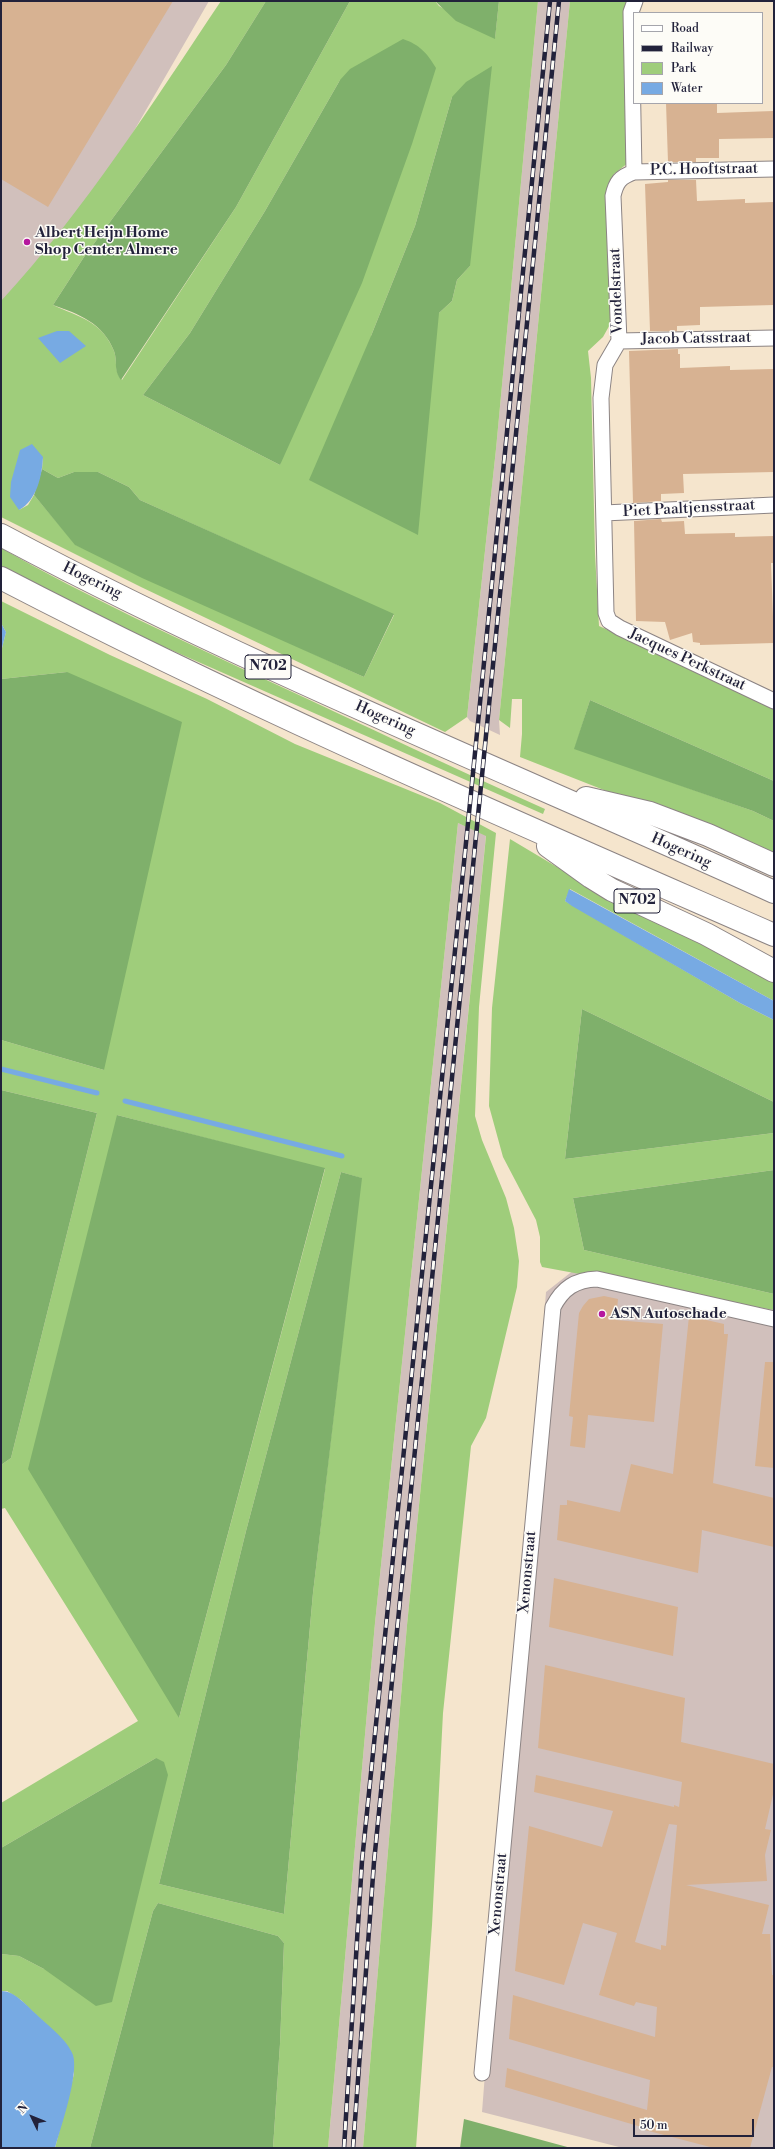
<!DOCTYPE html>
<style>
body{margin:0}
#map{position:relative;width:775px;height:2149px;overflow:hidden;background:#f5e5cd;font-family:"Libre Bodoni",serif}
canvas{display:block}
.frame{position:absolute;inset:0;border:2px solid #22223b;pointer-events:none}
.legend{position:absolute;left:633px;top:12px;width:130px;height:92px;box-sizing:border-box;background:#fdfcf7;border:1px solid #a5a5ac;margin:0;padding:5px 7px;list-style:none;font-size:12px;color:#22223b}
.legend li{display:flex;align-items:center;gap:8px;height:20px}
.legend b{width:20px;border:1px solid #a5a5ac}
.north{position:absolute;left:12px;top:2097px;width:40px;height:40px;-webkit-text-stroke:3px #fdfcf7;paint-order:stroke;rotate:313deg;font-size:11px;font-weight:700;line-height:16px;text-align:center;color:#22223b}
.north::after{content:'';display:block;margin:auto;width:14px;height:18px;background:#22223b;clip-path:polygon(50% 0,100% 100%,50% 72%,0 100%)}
.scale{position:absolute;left:633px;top:2119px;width:121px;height:18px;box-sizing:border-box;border:2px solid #22223b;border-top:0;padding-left:5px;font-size:12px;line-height:14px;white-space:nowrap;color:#22223b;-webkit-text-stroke:3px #fdfcf7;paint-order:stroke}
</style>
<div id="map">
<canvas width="775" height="2149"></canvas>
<div class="frame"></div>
<ul class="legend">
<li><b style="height:5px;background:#fff"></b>Road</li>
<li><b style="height:5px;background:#22223b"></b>Railway</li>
<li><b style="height:11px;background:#9fcd7b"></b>Park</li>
<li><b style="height:11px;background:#77aae3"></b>Water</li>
</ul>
<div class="north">N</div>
<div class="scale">50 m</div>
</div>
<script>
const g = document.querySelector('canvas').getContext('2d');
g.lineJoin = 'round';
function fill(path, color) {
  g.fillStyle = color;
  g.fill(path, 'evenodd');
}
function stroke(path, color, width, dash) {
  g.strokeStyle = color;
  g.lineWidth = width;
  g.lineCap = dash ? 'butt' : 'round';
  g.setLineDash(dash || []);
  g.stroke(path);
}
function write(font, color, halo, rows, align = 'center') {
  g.font = font + ' "Libre Bodoni",serif';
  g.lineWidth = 3;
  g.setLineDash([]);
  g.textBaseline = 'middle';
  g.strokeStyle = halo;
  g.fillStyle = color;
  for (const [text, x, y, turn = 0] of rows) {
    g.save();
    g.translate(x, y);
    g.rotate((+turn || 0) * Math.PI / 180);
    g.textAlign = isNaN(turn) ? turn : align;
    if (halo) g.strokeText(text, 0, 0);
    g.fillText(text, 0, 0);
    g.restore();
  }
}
fill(new Path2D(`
 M1,1h208l-201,348 -7,-6z
 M538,1h32l-71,719 1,15 -30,-14 -3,-4 29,-268z
 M458,823l28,12 -79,790 -44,523h-35l47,-525z
 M579,1266l195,42v840h-151l-141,-36 64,-820z`), '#d1c0bc');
fill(new Path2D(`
 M221,1h45l-40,64 -142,192 -31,48c26,12 49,16 61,46 4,12 -1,18 8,29l114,-173 114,-206h85l4,5 56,32 4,-37h39l-42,448 -29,268 -22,15 -304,-145 -140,-70v-216c84,-91 151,-197 220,-300zM340,80l-60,385 -137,-70 47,-62 75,-122zM452,97l18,169 -13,14 -5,21 -13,12 -68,23 44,-110zM43,457l-1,12 16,9 16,-6h24l31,15 11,13 254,115 -30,62 -288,-132 -42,-50 -6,10 -9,5z
 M570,1h58v162l-14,11 -7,16 6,129 -10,18 -15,14 3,27 4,176 4,72 175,79v76l-184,-81 -15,48 178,63 21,10v36l-254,-100 2,-23v-35h-10l-2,29 -11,-8z
 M1,548c88,50 180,92 272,135 91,42 180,85 272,126l-2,5 -424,-187 -69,-34 -49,-27z
 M1,601l109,54 97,44 88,45 145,59 56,30 -17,174 -4,109 7,24 24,58 8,30 5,33 -2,26 -31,131 -15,28 -28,267 -11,212 -16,223h-53l44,-523 79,-789 -28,-13 -83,800 -47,525h-55l7,-104 4,-101 -6,-7 -120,-33 -5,8 -63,237h-35l19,-74 -10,-32 -43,-42 -14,-9h-6v-37l18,2 25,13 112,-211 -155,90v-45l137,-82 -133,-213 -4,1v-44l10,-7 86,-345 -96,-23v-50l103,30 -37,-398 -66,7v-27l5,-20 -5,-9zM117,1115l208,54 -146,549zM341,1172l20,6 -48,415 -29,321 -125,-30 87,-353z
 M510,839l52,31 212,110v21l-204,-112 -5,12 175,102 34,17v82l-192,-93 -17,150 209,-26v37l-201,28 11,52 190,44v16l-232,-43 -2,-5v-25l-4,-17 -33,-63 -14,-51 3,-98z`), '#9fcd7b');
fill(new Path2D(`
 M266,1h84l-114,206 -115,173c-8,-11 -3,-17 -7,-29 -11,-28 -35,-37 -61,-46l31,-48 142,-192z
 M435,1h64l-4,38 -39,-18z
 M403,39c17,6 24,14 33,29l-24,76 -50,139 -82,182 -137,-70 47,-62 75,-122 75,-131 10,-11z
 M492,66l-22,200 -13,14 -5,21 -13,12 -21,222 -109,-55 62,-144 44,-110 37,-129 14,-15z
 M42,469l16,9 16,-6h24l31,15 11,13 254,114 -30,63 -222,-99 -67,-33 -41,-50z
 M67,672l115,50 -78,348 -103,-30v-361z
 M590,700l184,81v40l-21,-10 -179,-62z
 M582,1009l192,93v31l-209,26z
 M1,1090l96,23 -86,345 -10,7z
 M117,1115l208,53 -146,550 -151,-249z
 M774,1170v124l-190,-44 -11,-52z
 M341,1172l21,6 -49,415 -29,321 -125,-30 87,-353z
 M156,1758l8,4 4,13 -56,227 -16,4 -52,-37 -25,-13 -18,-2v-106z
 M158,1903l120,33 6,7 -4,101 -7,104h-183l63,-237z
 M464,2119l107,29h-111z`), '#7fb06b');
fill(new Path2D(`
 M57,331h12l17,15 -26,17 -22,-25z
 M32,444l11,13c-1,19 -6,43 -24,53l-9,-13 1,-15 9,-32z
 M1,623l5,9 -5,20z
 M569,889l205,112v19l-34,-17 -168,-97 -7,-5z
 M1,1991c14,0 25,14 35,23 12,12 31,25 37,41 6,20 -12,71 -18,93h-54z`), '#77aae3');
stroke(new Path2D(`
 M1,1069l96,24
 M125,1101l217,55`), '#77aae3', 5);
fill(new Path2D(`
 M1,1h172l-125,206 -47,-28z
 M666,103h51v10l56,-2 1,27 -55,1v19h-23v4h-28z
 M668,180h28l1,21 48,-2v4l29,-1v103l-74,2v18l-23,1v5h-27l-5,-147 23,-2z
 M678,349v5h2v14l50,-2v4l44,-1v103l-91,2 1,19 -23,1v7l-28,2 -4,-152z
 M661,519l1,3 22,-1 1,13 50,-1v4l39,-1v27h-3l3,80 -74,2v-2l-7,-1 -1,-9 -22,7 -5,-18 -29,-1 -2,-100z
 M604,1296l14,3 -2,21 47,4 -9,98 -66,-7 -3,33 -15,-2 3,-29 -4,-1 10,-103 4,-7 6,-7z
 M689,1316l35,8v10h4l-15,149 61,15v49l-72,-17 -4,43 -141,-33 3,-35h7v-5l53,12 11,-48 42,10z
 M765,1362h9v106l-19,-2z
 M554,1578l124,29 -5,49 -124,-29z
 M545,1665l140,33 -4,44 93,22v26l-9,39 6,1 -6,25 2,26 -81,4 83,20 -7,29h8l2,41h2v92h-2l-22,81h-36l-69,-18v-2l-140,-41 2,-19 140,42 3,-30 -141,-41 4,-44 142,42 2,-30 -21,-5 -2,4 -35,-11 18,-62 -34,-10 -19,62 -49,-14 14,-145 73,21 11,-36 -79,-19 2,-17 138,32v-2l5,2 3,-25 -144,-34zM669,1824l8,1 -11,121 -5,-1v5l-26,-8z`), '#d7b292');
const minor = new Path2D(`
 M635,1l-4,11 3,160c-14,5 -18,10 -21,24l6,145 -14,24 -4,33 5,215 3,8 11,7 154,73
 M634,172l140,-3
 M619,341l155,-3
 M604,513l170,-8
 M482,2073l71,-766c10,-19 22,-27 44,-28l177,40`);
const trunk = new Path2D(`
 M1,535c251,134 515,240 773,357
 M1,578c252,131 513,243 773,357
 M586,798l64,15 58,22 66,30
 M548,846l43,31 21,13 94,44 68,37`);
stroke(minor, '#8c8484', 17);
stroke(trunk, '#8c8484', 24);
stroke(minor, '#fff', 15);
stroke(trunk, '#fff', 22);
const rail = new Path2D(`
 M344,2148l18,-287 105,-1028 83,-832
 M353,2148l21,-286 185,-1861`);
stroke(rail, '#22223b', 4.5);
stroke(rail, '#fdfcf7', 3, [9]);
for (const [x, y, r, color] of [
 [27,242,4,"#b5179e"],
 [602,1314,4,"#b5179e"]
]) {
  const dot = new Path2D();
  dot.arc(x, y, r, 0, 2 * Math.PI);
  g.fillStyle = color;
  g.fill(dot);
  stroke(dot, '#fdfcf7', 1.5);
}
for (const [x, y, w] of [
 [268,667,46],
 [637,901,46]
]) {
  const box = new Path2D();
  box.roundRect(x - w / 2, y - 12, w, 24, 3);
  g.fillStyle = '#fdfcf7';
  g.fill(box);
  stroke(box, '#22223b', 1);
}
write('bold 14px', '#22223b', null, [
 ["N702",268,667],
 ["N702",637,901]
]);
write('15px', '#22223b', '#fdfcf7', [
 ["P.C. Hooftstraat",704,170,-1],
 ["Vondelstraat",617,291,-92],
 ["Jacob Catsstraat",696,339,-1],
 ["Piet Paaltjensstraat",689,509,-3],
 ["Hogering",92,581,26],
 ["Jacques Perkstraat",687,660,25],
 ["Hogering",385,719,24],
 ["Hogering",681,851,24],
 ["Xenonstraat",528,1572,-85],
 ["Xenonstraat",499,1894,-85]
]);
write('bold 15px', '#22223b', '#fdfcf7', [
 ["Albert Heijn Home",35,233],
 ["Shop Center Almere",35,250],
 ["ASN Autoschade",610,1314]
], 'left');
</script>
